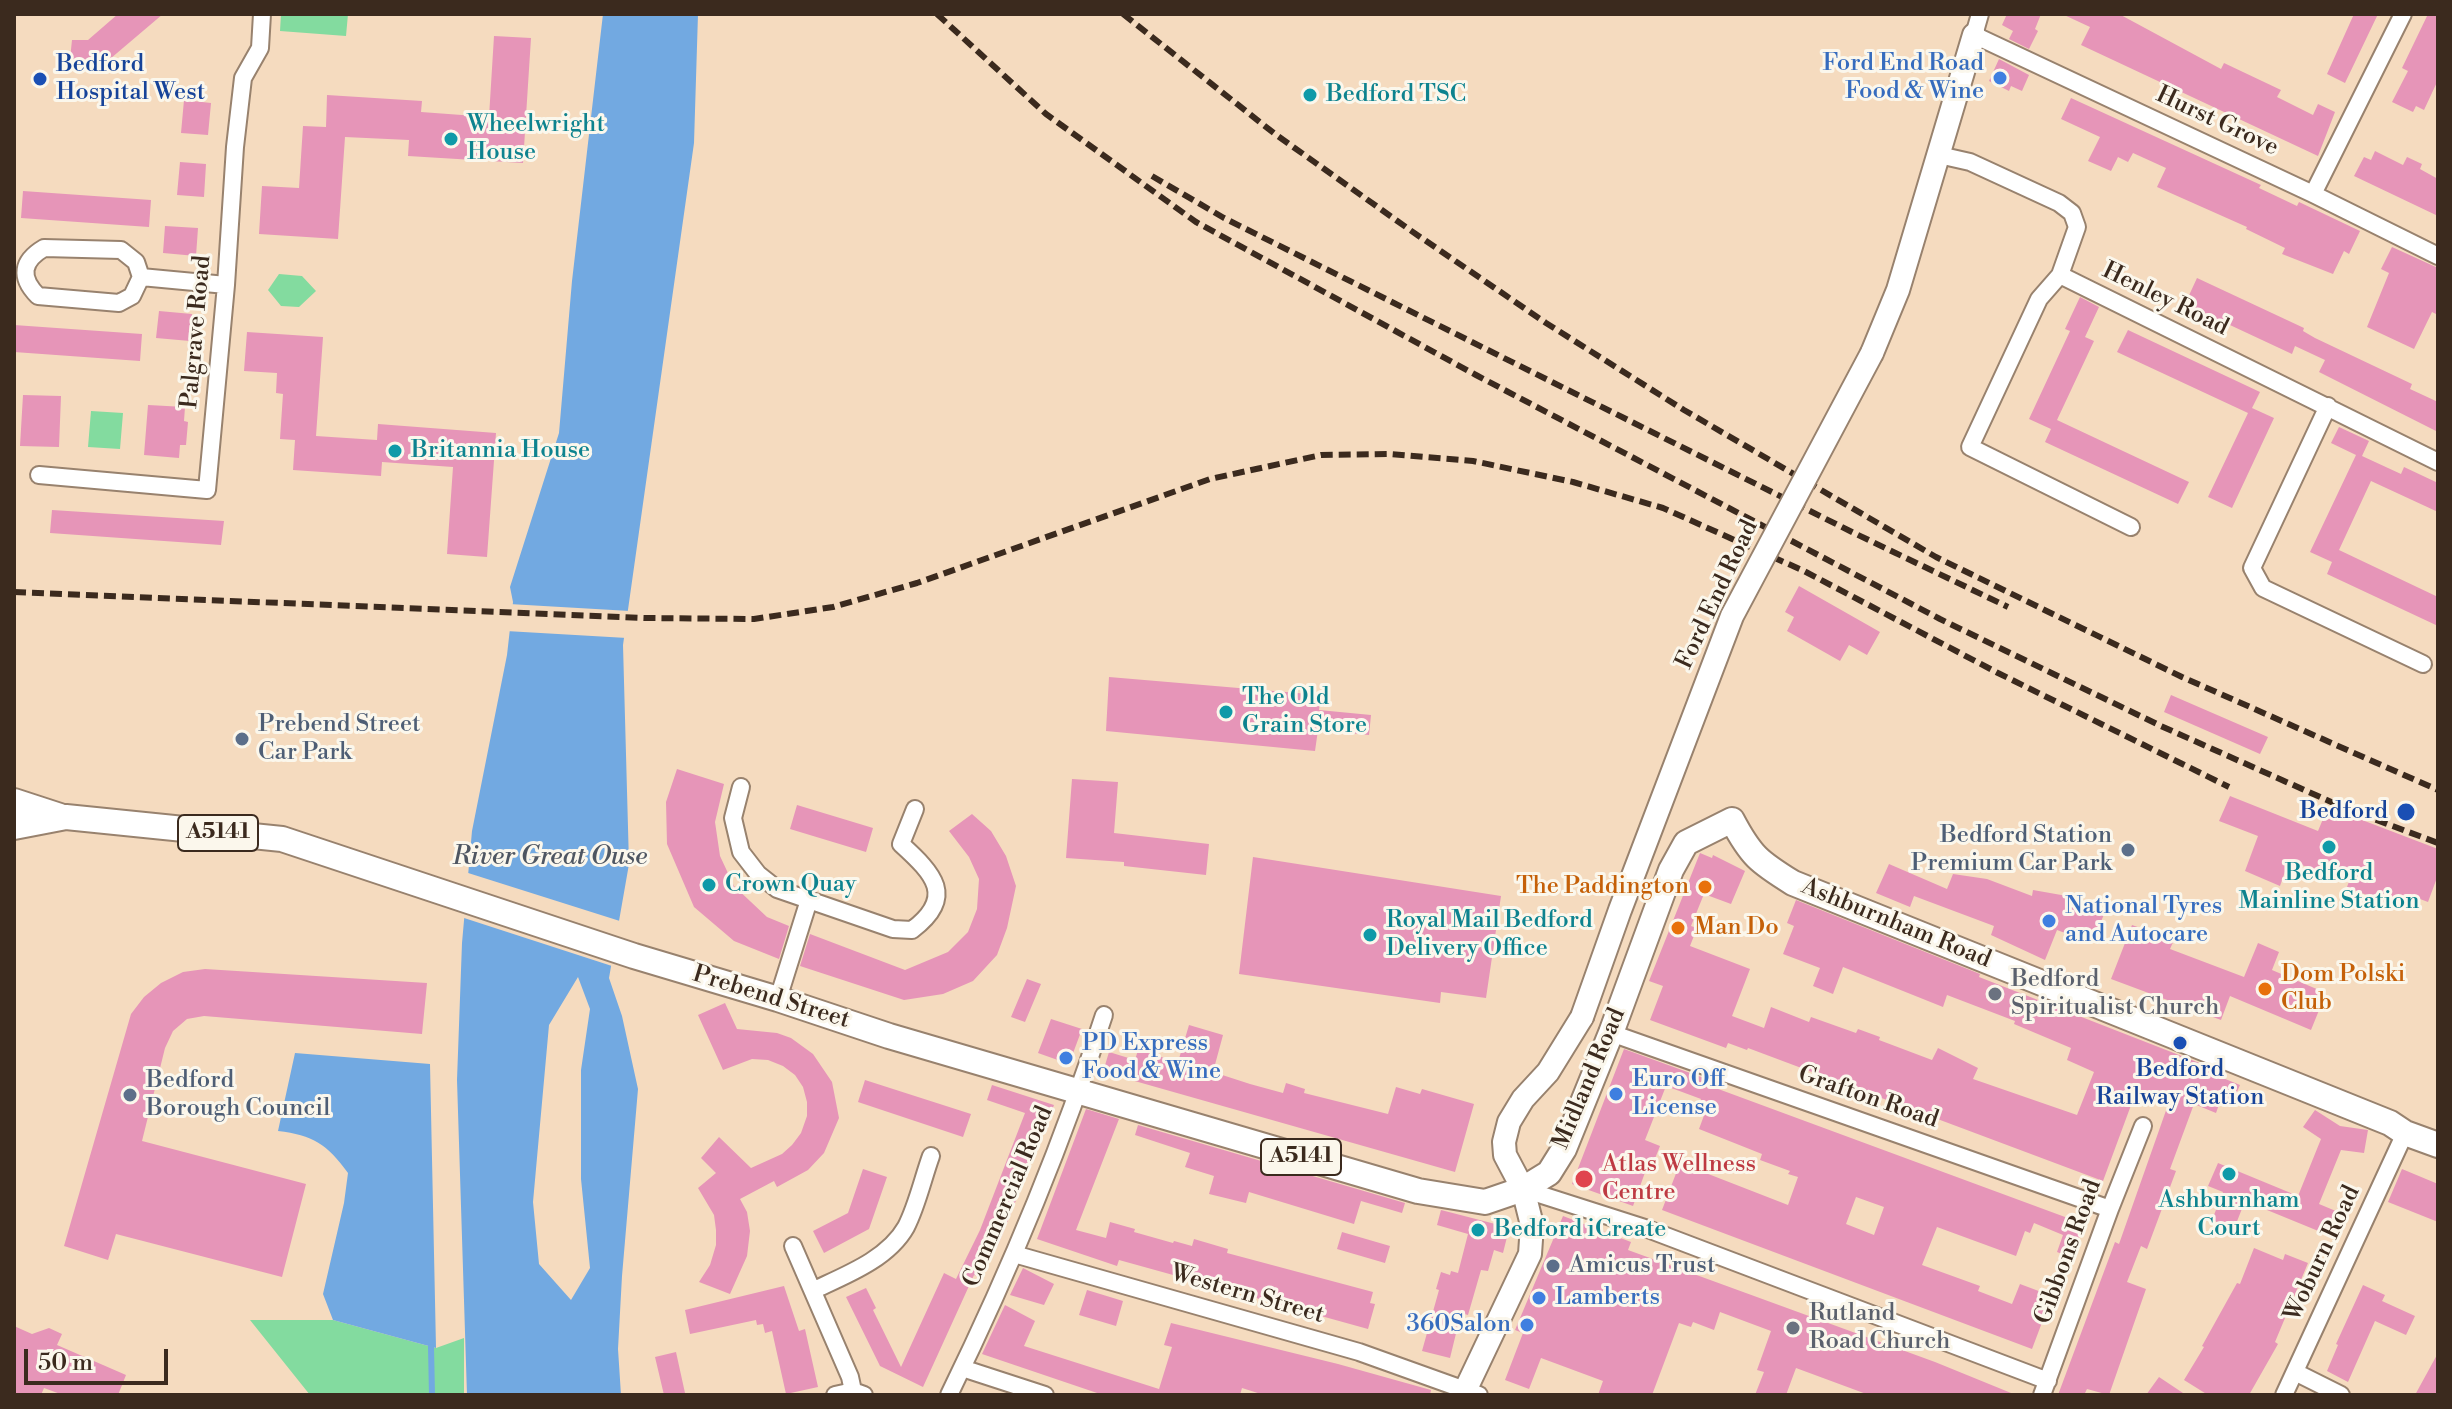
<!DOCTYPE html>
<style>
body{margin:0}
#map{position:relative;width:2452px;height:1409px;overflow:hidden;background:#f5dbbf;font-family:"Libre Bodoni",serif}
canvas{display:block}
.frame{position:absolute;inset:0;border:16px solid #3b2a1e;pointer-events:none}
.scale{position:absolute;left:24px;top:1349px;width:144px;height:36px;box-sizing:border-box;border:4px solid #3b2a1e;border-top:0;padding-left:10px;font-size:24px;line-height:28px;white-space:nowrap;color:#3b2a1e;-webkit-text-stroke:6px #fbf7ec;paint-order:stroke}
</style>
<div id="map">
<canvas width="2452" height="1409"></canvas>
<div class="frame"></div>
<div class="scale">50 m</div>
</div>
<script>
const g = document.querySelector('canvas').getContext('2d');
g.lineJoin = 'round';
function fill(path, color) {
  g.fillStyle = color;
  g.fill(path, 'evenodd');
}
function stroke(path, color, width, dash) {
  g.strokeStyle = color;
  g.lineWidth = width;
  g.lineCap = dash ? 'butt' : 'round';
  g.setLineDash(dash || []);
  g.stroke(path);
}
function write(font, color, halo, rows, align = 'center') {
  g.font = font + ' "Libre Bodoni",serif';
  g.lineWidth = 6;
  g.setLineDash([]);
  g.textBaseline = 'middle';
  g.strokeStyle = halo;
  g.fillStyle = color;
  for (const [text, x, y, turn = 0] of rows) {
    g.save();
    g.translate(x, y);
    g.rotate((+turn || 0) * Math.PI / 180);
    g.textAlign = isNaN(turn) ? turn : align;
    if (halo) g.strokeText(text, 0, 0);
    g.fillText(text, 0, 0);
    g.restore();
  }
}
fill(new Path2D(`
 M281,14h67l-2,22 -66,-5z
 M279,274l23,2 14,15 -17,16 -18,-1 -13,-16z
 M91,411l32,2 -3,36 -32,-2z
 M250,1320h83l103,28 28,-10v57h-154z`), '#83db9f');
fill(new Path2D(`
 M603,14h95l-4,129 -71,502 6,219 -20,114 13,38 16,73 -16,187 -4,73 3,46h-154l-10,-315 5,-137 10,-112 35,-176 6,-53 -3,-15 49,-154 13,-152zM578,977l12,32 -9,61v109l9,89 -19,32 -32,-36 -6,-62 16,-177z
 M295,1053l135,11 6,284 -103,-28 -10,-26 21,-91 4,-30c-21,-29 -35,-38 -70,-42z`), '#72a9e1');
fill(new Path2D(`
 M509,604l121,7 -3,27 -121,-7z
 M465,872l158,50 -8,45 -154,-50z`), '#f5dbbf');
stroke(new Path2D(`
 M431,1347l1,48`), '#72a9e1', 6);
fill(new Path2D(`
 M118,14h45l-66,56 -28,-1 3,-29h16z
 M2007,14h34l-6,15 3,2 -9,18 -20,-10 4,-8 -11,-6z
 M2062,14h57l102,55 3,-6 57,27 -4,7 36,18 5,-11 17,8 -17,44 -237,-111 9,-18z
 M2354,14h24l-33,69 -18,-9z
 M2428,14h10v66l-14,30 -8,-4 -3,6 -21,-10 16,-31 -6,-3z
 M494,36l37,2 -8,125 -115,-7 1,-16 -64,-3 -7,102 -79,-5 3,-48 37,2 4,-62 23,1 1,-32 95,6 -1,11 68,5z
 M1999,59l30,16 -7,16 -11,-5 -2,5 -20,-10z
 M2071,98l190,87 -2,3 38,18 2,-4 61,29 -11,23 -5,-3 -11,23 -51,-20 3,-6 -39,-19 1,-2 -90,-40 9,-19 -33,-15 -5,9 -10,-5 -7,14 -23,-10 12,-24 -39,-18z
 M184,100l27,3 -3,32 -27,-2z
 M2375,151l28,14 4,-8 15,7 -2,5 18,10v37l-84,-40 10,-19 7,3z
 M180,162l26,2 -2,33 -27,-2z
 M23,191l128,9 -2,27 -128,-9z
 M165,226l33,2 -2,28 -33,-3z
 M2392,247l46,21v47l-6,-3 -18,37 -47,-22 22,-54 -8,-4z
 M2197,278l107,50 -1,3 12,7 97,46 -2,5 28,13v30l-119,-60 6,-12 -30,-14 -3,8 -107,-50z
 M2080,297l19,10 -14,30 9,4 -37,79 132,62 -11,22 -133,-62 6,-13 -22,-10 41,-88 -5,-2z
 M159,311l33,3 -2,27 -34,-3z
 M14,325l128,9 -2,27 -126,-9z
 M2128,330l132,62 -8,16 22,10 -42,90 -24,-11 40,-84 -131,-61z
 M247,332l76,5 -7,99 61,4 1,-16 118,9 -9,124 -40,-3 6,-87 -71,-5 -1,14 -88,-6 2,-30 -15,-1 3,-45 -7,-1 1,-20 -33,-2z
 M23,395l38,1 -2,51 -39,-1z
 M148,405l37,2 -1,14 4,1 -2,23h-6l-1,13 -35,-3z
 M2339,427l30,14 -7,15 39,18 3,-7 34,16v29l-67,-31 -32,69 99,47v29l-111,-52 5,-12 -22,-10 46,-97 -25,-12z
 M52,510l172,11 -3,24 -171,-12z
 M1799,586l81,46 -13,23 -18,-10 -9,16 -53,-30 7,-14 -9,-5z
 M1109,677l212,18 -2,15 52,5 -2,20 -51,-5 -3,21 -209,-20z
 M2171,695l97,42 -8,17 -96,-42z
 M677,769l47,15 -9,38 5,34 14,30 33,31 22,9 -10,33 -45,-18 -40,-34 -27,-63 -1,-42z
 M1072,779l46,3 -4,51 95,11 -3,31 -82,-9v-4l-58,-4z
 M2230,796l88,35 10,-24 110,42v26l-10,27 -16,-6 -5,14 -51,-19 -9,-4 5,-14 -28,-12 -4,11 -31,-12 -9,26 -35,-15 13,-35 -39,-15z
 M797,805l76,23 -7,24 -76,-23z
 M972,814l19,17 15,25 10,30 -9,42 -10,27 -24,26 -30,13 -39,6 -104,-34 10,-32 95,36 43,-18 20,-20 9,-23 2,-30 -10,-22 -20,-26z
 M1700,853l12,5 1,-3 32,16 -14,33 -27,-10 -13,32 6,2 -7,18 60,23 -18,47 32,12 7,-21 38,15 2,-5 45,16 2,-4 22,8 -1,3 53,20 6,-12 40,20 -5,11 104,36 17,-43 -27,-12 4,-12 -57,-24 1,-3 -68,-26 -4,12 -100,-40 -10,27 -20,-8 7,-18 -37,-14 11,-28 -7,-3 9,-23 184,74 -1,3 241,94 -2,5 22,9 -8,18 -11,-4 -5,14 -22,-9 -24,65 6,2 -29,78 -6,-3 -14,36 19,7 -37,106 -22,-6 -3,6h-26l57,-153 4,2 50,-142 -32,-13 -34,92 -355,-133 -1,2 -19,-7 -2,5 -76,-28 13,-34 -14,-5z
 M1253,857l248,39 -15,102 -45,-6 -1,11 -201,-29z
 M1889,864l58,25 6,-15 34,5 45,17 1,-6 34,6 38,16 -13,31 -35,-13 -12,30 -54,-25 3,-9 -80,-30 -4,11 -34,-14z
 M2132,925l42,15 -4,9 74,28 14,-34 21,9 -7,18 54,23 -15,37 -81,-34 -9,24 -110,-41z
 M205,969l222,14 -5,51 -218,-18 -17,3 -14,12 -8,17 -23,93 164,43 -24,93 -166,-43 -8,26 -44,-14 67,-232 13,-17 17,-14 22,-11z
 M1027,979l14,5 -16,38 -14,-5z
 M725,1003l12,26 40,4 14,5 22,16 19,28 7,36 -15,35 -16,17 -31,17 -3,-6 -34,18 7,13 3,19 -3,25 -17,38 -31,-12 11,-17 6,-20v-15l-2,-15 -16,-27 18,-15 -15,-15 18,-21 32,31 31,-14 10,-9 9,-12 6,-17v-14l-4,-15 -8,-12 -12,-9 -15,-6 -16,-1 -29,11 -25,-55z
 M1051,1019l31,10 -13,35 -31,-11z
 M1189,1025l34,10 -10,37 37,12 33,9 3,-10 19,6 -1,4 84,21 8,-27 24,7 2,-5 52,15 -19,68 -352,-100 6,-20 26,8 3,-10 40,12z
 M1624,1049l80,29 -2,5 382,141 -12,34 -15,-6 6,-17 -29,-12 -4,10 -5,-2 -9,25 -79,-29 -15,38 58,21 -2,5 34,13 8,-20 32,12 -20,53 -370,-139 18,-47 108,42 10,-28 -10,-3 2,-3 -30,-11 2,-6 -63,-25 7,-19 -8,-3 3,-8 -35,-13 -21,54 15,6 -8,20 -4,-2 -15,42 -61,-22zM1856,1197l28,10 -10,28 -28,-11z
 M865,1080l106,34 -8,23 -105,-35z
 M992,1085l62,20 -55,138 -18,35 -7,-3 -51,112 -43,-21 -34,-69 20,-9 10,20 -3,2 28,57 43,-94 12,6 24,-49 45,-117 -38,-13z
 M1086,1109l33,10 -43,111 30,8 4,-16 25,7 -1,3 39,11 1,-2 18,5 2,-7 34,10 -1,4 146,39 -3,11 5,1 -7,25 -249,-69 -2,6 -80,-27z
 M2315,1110l25,16 28,4 -4,23 -23,-3 -22,54 24,10 -10,23 -88,-36 -11,28 -22,-9 11,-28 -15,-6 10,-23 80,33 23,-57 -18,-12z
 M1138,1125l267,78 -3,10 -41,-12 -7,23 -105,-32 -3,11 -37,-9 5,-18 -29,-9 5,-14 -55,-18z
 M863,1169l24,8 -18,52 -45,24 -11,-22 35,-18z
 M2402,1169l36,15v38l-50,-20z
 M1441,1210l62,16 -3,9 7,2 -4,16 -9,-3 -6,21 -7,-1 -13,45 -7,-2 -11,45 -28,-7 17,-61 -3,-1 5,-17 9,3 1,-4 7,2 10,-39 -31,-9z
 M1563,1216l68,26 -3,8 307,112 81,33h-147l-73,-27 -10,27h-31l9,-23 -7,-2 14,-39 -51,-19 -6,18 -21,-8 -2,5 -12,-4 -27,72h-54l5,-14 -62,-23 -12,31 -24,-9 18,-47 -8,-3z
 M1342,1232l48,14 -5,17 -48,-14z
 M2254,1248l29,12 2,-6 23,9 -33,79 3,2 -29,51h-41l-24,-15 20,-33 -2,-1 35,-63 3,1z
 M1023,1268l31,16 -10,21 -34,-10z
 M2363,1285l22,10 -3,6 33,15 -9,19 -31,-14 -27,61 -21,-11 11,-26 -2,-1z
 M784,1286l15,45 6,-2 13,58 -32,7 -14,-63 -7,2 -2,-9 -6,1 -1,-5 -66,14 -5,-24z
 M1087,1290l36,11 -7,25 -37,-11z
 M1005,1305l30,16 -11,25 135,43 13,-42 -8,-2 7,-22 167,41 93,26 -1,5h-166l-22,-7 -2,7h-137l-121,-41z
 M14,1326l18,8 17,-6 13,6 -5,11 69,30 -8,20h-55l-19,-7 -3,7h-27z
 M676,1352l9,41 -21,2 -9,-38z
 M2438,1353v42h-23z
 M2159,1377l27,18h-40z`), '#e695b8');
const street = new Path2D(`
 M1980,14l-6,21 339,159 125,62
 M1939,155l31,7 89,41 13,10 5,14 -17,48 378,187
 M2313,194l90,-180
 M44,248l77,2 15,12 5,15 -9,19 -13,7 -81,-7c-19,-19 -16,-35 6,-48z
 M2060,275l-21,24 -69,148 161,80
 M141,277l85,8
 M2328,406l-76,162 11,20 160,76
 M39,475l168,15 19,-205 9,-138 8,-69 17,-30 2,-34
 M741,787l-8,31 8,34 17,22 19,15 116,40 19,1c44,-33 22,-56 -11,-86l14,-35
 M778,999l31,-99
 M1611,1033l499,176
 M1523,1189l122,39 403,153
 M793,1246l57,131 3,14 11,4
 M1014,1254l345,98 120,43
 M814,1290c32,-15 74,-31 92,-63 11,-21 17,-49 25,-71
 M962,1368l83,27
 M2295,1372l46,23
 M835,1395l18,-4
 M949,1395c60,-123 113,-250 155,-380
 M2042,1395l68,-186 33,-83
 M2284,1395l121,-262`);
const secondary = new Path2D(`
 M1872,353l26,-63 76,-255
 M1463,1395l67,-141 2,-29 -9,-36 -18,-34 -1,-13 5,-20 14,-23 25,-27 34,-55`);
const primary = new Path2D(`
 M14,801l46,15
 M14,827l52,-10 216,22 352,117 144,43 111,37 529,155 67,11 38,-13 26,-16 15,-24 47,-116 60,-163 15,-27 46,-23c19,36 27,42 61,63l597,240 15,10 33,12`);
stroke(street, '#98826e', 20);
stroke(secondary, '#98826e', 26);
stroke(primary, '#98826e', 28);
stroke(street, '#fff', 16);
stroke(secondary, '#fff', 22);
stroke(primary, '#fff', 24);
stroke(new Path2D(`
 M937,14l109,100 150,108 280,153 464,244 221,107 186,83 91,34
 M1123,14l152,120 135,96 136,93 138,87 252,147 246,120 256,113
 M1152,176l72,42 630,315 154,74
 M14,592l631,26 109,1 79,-12 84,-24 293,-104 111,-24 70,-1 82,7 100,21 90,26 141,63 194,102 231,114`), '#3b2a1e', 6, [12, 6]);
const secondaryBridge = new Path2D(`
 M1582,1017l38,-107 112,-294 140,-263`);
stroke(secondaryBridge, '#98826e', 26, []);
stroke(secondaryBridge, '#fff', 22);
for (const [x, y, r, color] of [
 [2000,78,8,"#3f7fe0"],
 [40,79,8,"#1a4fb4"],
 [1310,95,8,"#0f9aa8"],
 [451,139,8,"#0f9aa8"],
 [395,451,8,"#0f9aa8"],
 [1226,712,8,"#0f9aa8"],
 [242,739,8,"#5c6f8a"],
 [2406,812,10,"#1a4fb4"],
 [2329,847,8,"#0f9aa8"],
 [2128,850,8,"#5c6f8a"],
 [709,885,8,"#0f9aa8"],
 [1705,887,8,"#e8710a"],
 [2049,921,8,"#3f7fe0"],
 [1678,928,8,"#e8710a"],
 [1370,935,8,"#0f9aa8"],
 [2265,989,8,"#e8710a"],
 [1995,994,8,"#6b7280"],
 [2180,1043,8,"#1a4fb4"],
 [1066,1058,8,"#3f7fe0"],
 [1616,1094,8,"#3f7fe0"],
 [130,1095,8,"#5c6f8a"],
 [2229,1174,8,"#0f9aa8"],
 [1584,1179,10,"#e0444e"],
 [1478,1230,8,"#0f9aa8"],
 [1553,1266,8,"#5c6f8a"],
 [1539,1298,8,"#3f7fe0"],
 [1527,1325,8,"#3f7fe0"],
 [1793,1328,8,"#6b7280"]
]) {
  const dot = new Path2D();
  dot.arc(x, y, r, 0, 2 * Math.PI);
  g.fillStyle = color;
  g.fill(dot);
  stroke(dot, '#fbf7ec', 3);
}
for (const [x, y, w] of [
 [218,833,80],
 [1301,1157,80]
]) {
  const box = new Path2D();
  box.roundRect(x - w / 2, y - 18, w, 36, 6);
  g.fillStyle = '#fbf7ec';
  g.fill(box);
  stroke(box, '#3b2a1e', 2);
}
write('bold 22px', '#3b2a1e', null, [
 ["A5141",218,833],
 ["A5141",1301,1157]
]);
write('24px', '#366cbe', '#fbf7ec', [
 ["Ford End Road",1984,64,"right"],
 ["Food & Wine",1984,92,"right"],
 ["National Tyres",2065,907],
 ["and Autocare",2065,935],
 ["PD Express",1082,1044],
 ["Food & Wine",1082,1072],
 ["Euro Off",1632,1080],
 ["License",1632,1108],
 ["Lamberts",1555,1298],
 ["360Salon",1511,1325,"right"]
], 'left');
write('24px', '#164399', '#fbf7ec', [
 ["Bedford",56,65],
 ["Hospital West",56,93],
 ["Bedford",2388,812,"right"],
 ["Bedford",2180,1070,"center"],
 ["Railway Station",2180,1098,"center"]
], 'left');
write('24px', '#0d838f', '#fbf7ec', [
 ["Bedford TSC",1326,95],
 ["Wheelwright",467,125],
 ["House",467,153],
 ["Britannia House",411,451],
 ["The Old",1242,698],
 ["Grain Store",1242,726],
 ["Bedford",2329,874,"center"],
 ["Mainline Station",2329,902,"center"],
 ["Crown Quay",725,885],
 ["Royal Mail Bedford",1386,921],
 ["Delivery Office",1386,949],
 ["Ashburnham",2229,1201,"center"],
 ["Court",2229,1229,"center"],
 ["Bedford iCreate",1494,1230]
], 'left');
write('24px', '#3b2a1e', '#fbf7ec', [
 ["Hurst Grove",2217,122,25],
 ["Henley Road",2165,300,26],
 ["Palgrave Road",197,332,-85],
 ["Ford End Road",1718,595,-65],
 ["Ashburnham Road",1896,924,22],
 ["Prebend Street",771,998,17],
 ["Midland Road",1590,1079,-67],
 ["Grafton Road",1868,1098,19],
 ["Commercial Road",1009,1197,-67],
 ["Gibbons Road",2069,1252,-70],
 ["Woburn Road",2323,1254,-65],
 ["Western Street",1247,1295,16]
]);
write('24px', '#4e5e75', '#fbf7ec', [
 ["Prebend Street",258,725],
 ["Car Park",258,753],
 ["Bedford Station",2112,836,"right"],
 ["Premium Car Park",2112,864,"right"],
 ["Bedford",146,1081],
 ["Borough Council",146,1109],
 ["Amicus Trust",1569,1266]
], 'left');
write('24px', '#c56008', '#fbf7ec', [
 ["The Paddington",1689,887,"right"],
 ["Man Do",1694,928],
 ["Dom Polski",2281,975],
 ["Club",2281,1003]
], 'left');
write('24px', '#5b616d', '#fbf7ec', [
 ["Bedford",2011,980],
 ["Spiritualist Church",2011,1008],
 ["Rutland",1809,1314],
 ["Road Church",1809,1342]
], 'left');
write('24px', '#be3a42', '#fbf7ec', [
 ["Atlas Wellness",1602,1165],
 ["Centre",1602,1193]
], 'left');
write('italic 26px', '#4e5662', '#fbf7ec', [
 ["River Great Ouse",550,858]
]);
</script>
